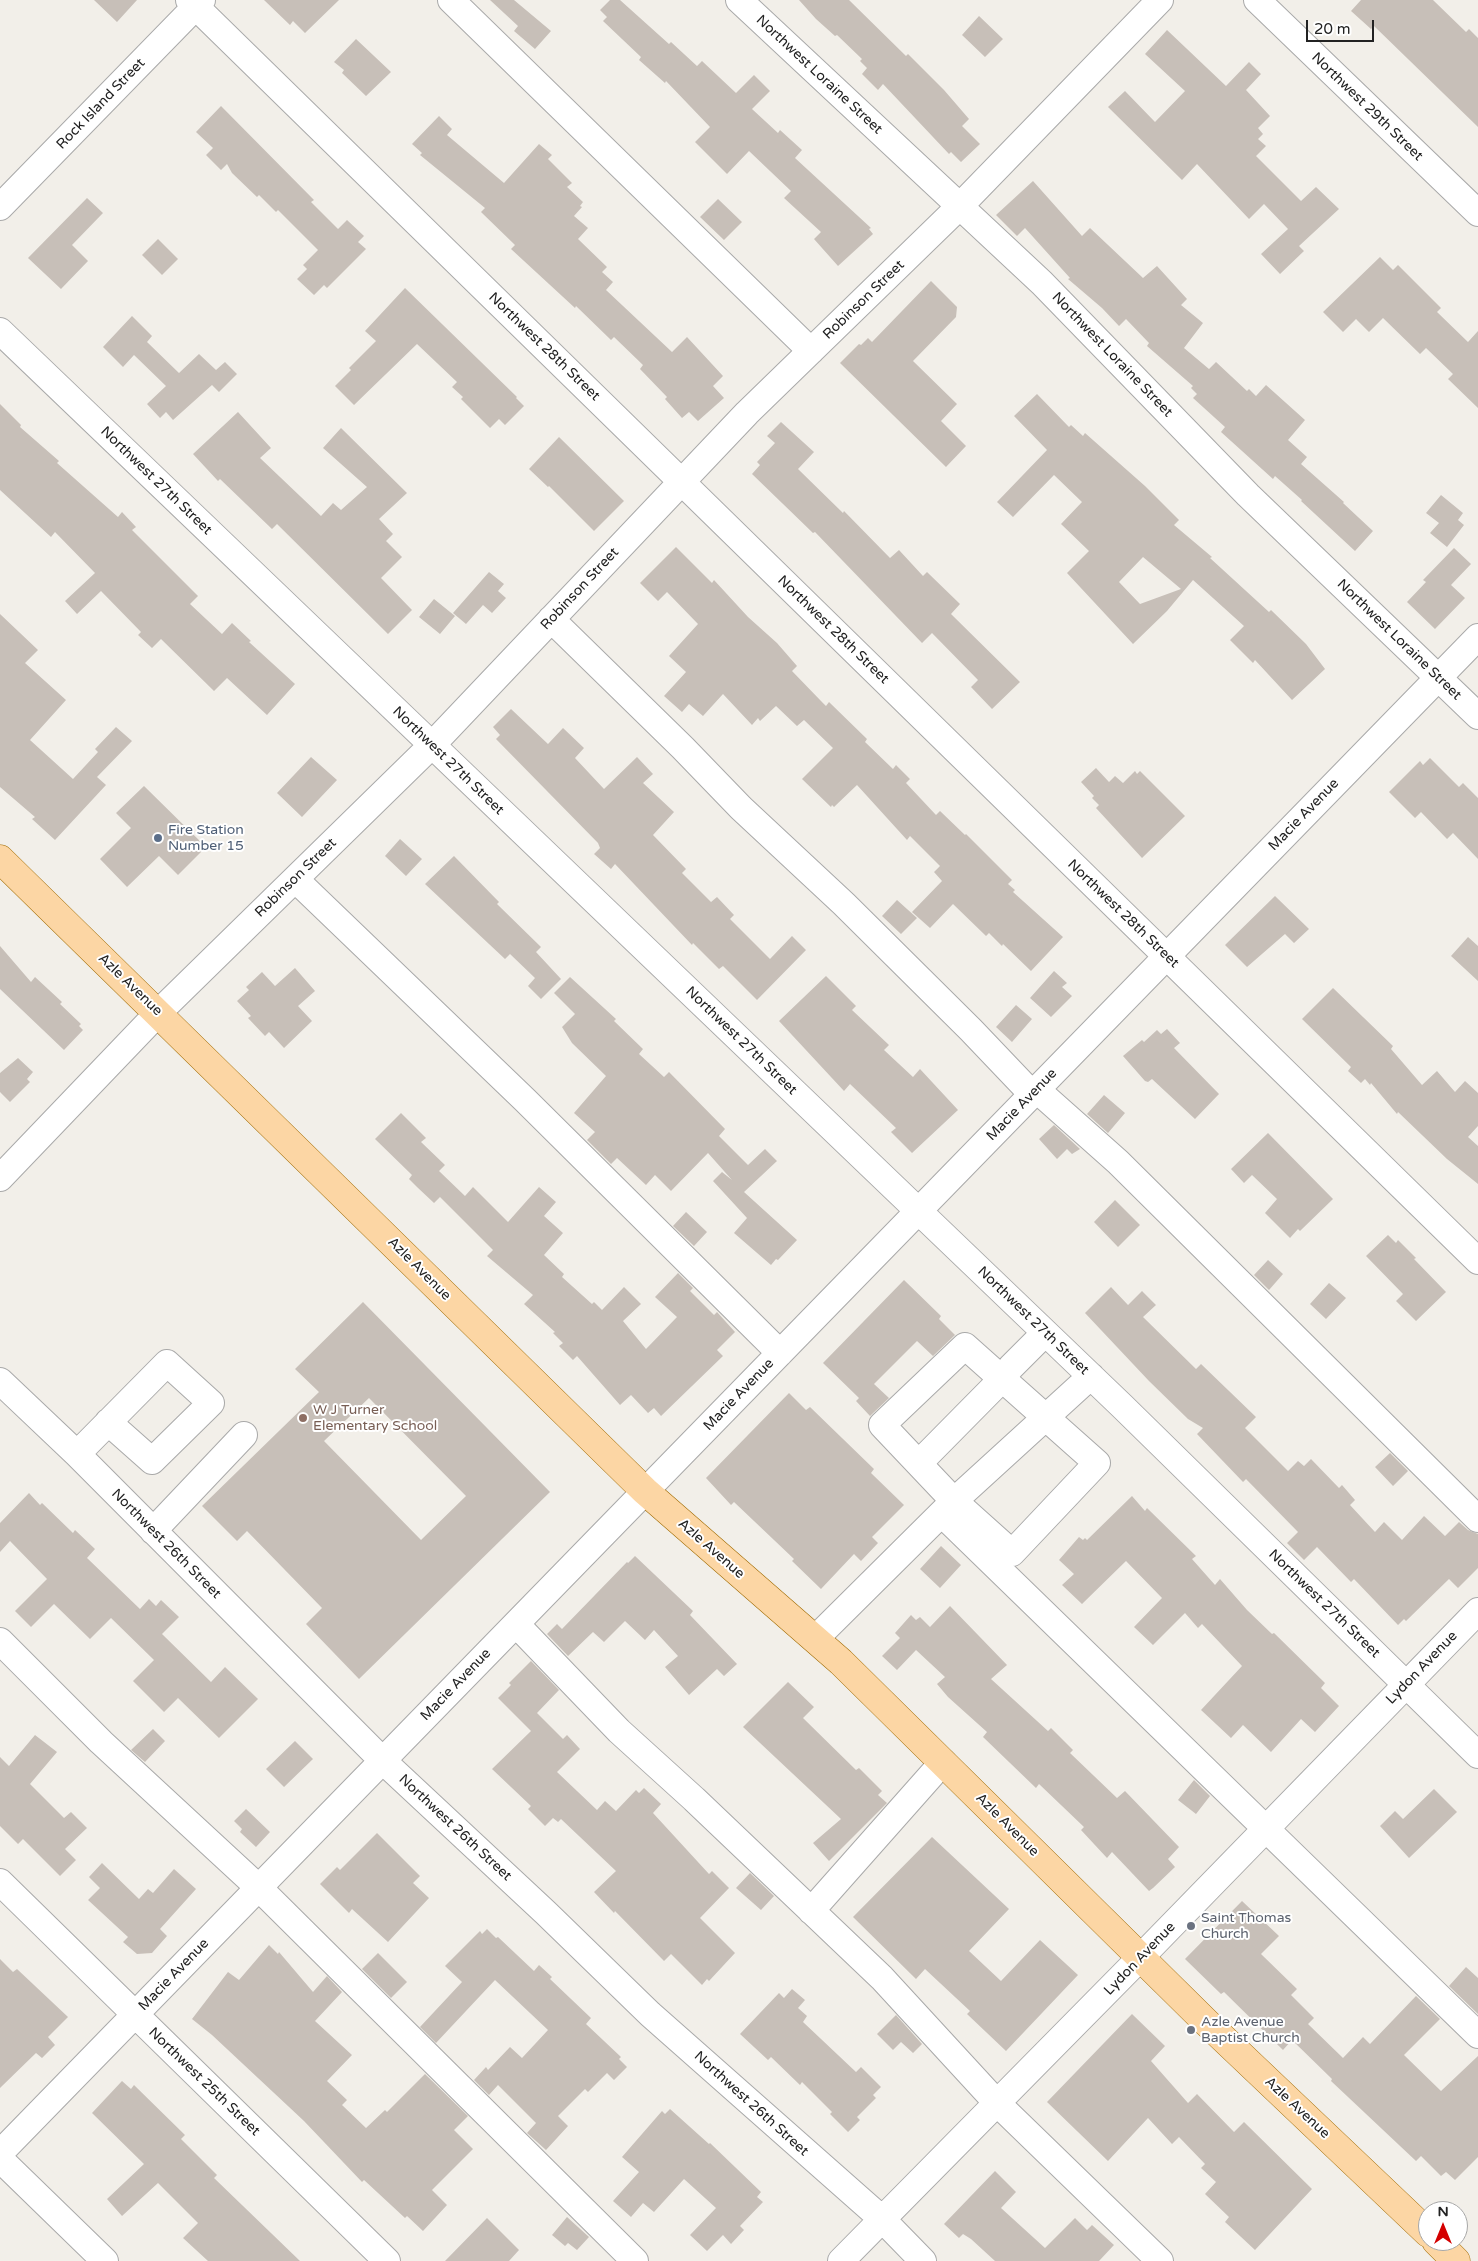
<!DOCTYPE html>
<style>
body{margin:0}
#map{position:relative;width:1478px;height:2261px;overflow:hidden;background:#f2efe9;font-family:"Varela Round",sans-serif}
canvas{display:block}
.north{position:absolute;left:1418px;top:2201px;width:50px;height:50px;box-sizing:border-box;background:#fff;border:1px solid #a7a7a7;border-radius:50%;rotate:0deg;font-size:14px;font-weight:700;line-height:20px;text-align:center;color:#222}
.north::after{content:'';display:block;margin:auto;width:18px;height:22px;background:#d40000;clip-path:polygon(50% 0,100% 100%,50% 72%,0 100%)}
.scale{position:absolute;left:1306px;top:20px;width:68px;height:22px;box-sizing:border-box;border:2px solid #222;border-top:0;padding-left:6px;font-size:15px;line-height:18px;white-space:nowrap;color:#222;-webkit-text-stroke:4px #fff;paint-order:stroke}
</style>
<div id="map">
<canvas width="1478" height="2261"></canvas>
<div class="north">N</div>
<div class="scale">20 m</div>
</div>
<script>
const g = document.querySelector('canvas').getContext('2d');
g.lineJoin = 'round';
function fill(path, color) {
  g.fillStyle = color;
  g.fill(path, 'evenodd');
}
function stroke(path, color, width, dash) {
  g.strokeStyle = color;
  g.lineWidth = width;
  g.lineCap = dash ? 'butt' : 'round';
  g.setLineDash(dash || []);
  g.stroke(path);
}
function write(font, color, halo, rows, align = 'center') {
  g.font = font + ' "Varela Round",sans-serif';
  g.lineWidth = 4;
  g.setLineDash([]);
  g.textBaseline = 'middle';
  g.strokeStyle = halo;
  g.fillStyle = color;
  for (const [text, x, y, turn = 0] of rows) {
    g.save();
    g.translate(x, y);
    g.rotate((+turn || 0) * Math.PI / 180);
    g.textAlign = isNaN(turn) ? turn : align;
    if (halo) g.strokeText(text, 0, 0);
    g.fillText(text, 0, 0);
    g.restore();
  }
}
fill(new Path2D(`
 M94,0h43l-20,22z
 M264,0h75l-34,33 -12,-12 -3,4z
 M490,0h24l37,31 -16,18 -21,-18 4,-5z
 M610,0h10l49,44 2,-2 26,24 5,-5 34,32 18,-18 16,16 -18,18 26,24 2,-3 22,20 -7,8 76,70 -2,1 4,5 -35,32 -24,-27 7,-7 -37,-34 7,-7 -42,-40 -22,23 -32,-32 15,-15 -44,-46 -1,2 -26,-23 2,-3 -38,-36 4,-4 -7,-7z
 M799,0h50l57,56 2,-2 36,36 25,29 -7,7 18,18 -19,18 -10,-10 -2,2 -66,-70 -5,6 -16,-16 5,-6 -7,-7 2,-2 -25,-24 -2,1 -19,-17z
 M1361,0h72l33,32 3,-3 9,9v89l-104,-101 -3,3 -20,-18z
 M979,16l24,23 -18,18 -23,-22z
 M1167,30l59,56 23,-24 12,12 -15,16 24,26 -12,12 5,6 -5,5 8,7 -10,10 45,45 15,-14 23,22 -40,37 5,5 -24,23 -19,-20 27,-25 -24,-25 -15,15 -52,-55 -15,16 -74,-73 17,-16 30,31 30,-31 -40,-37z
 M356,39l35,33 -25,24 -24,-23 2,-3 -10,-8z
 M221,106l93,94 -3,2 27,27 9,-9 17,16 -6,6 8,7 -39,39 -3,-3 -10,10 -17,-16 10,-10 -4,-4 15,-15 -40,-40 -2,2 -17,-17 -2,2 -25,-24 -5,-9 -6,6 -15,-15 7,-7 -17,-16z
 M439,116l13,13 -5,6 57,48 35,-39 13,11 -4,4 24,24 -5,4 16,15 -3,4 2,1 -8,9 14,12 -10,11 29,28 -5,5 11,10 -7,8 66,62 15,-15 36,39 -10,10 11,12 -26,23 -9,-9 -7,6 -17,-19 2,-2 -27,-28 3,-4 -29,-28 -3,3 -35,-34 -1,2 -64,-59 4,-4 -34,-33 4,-4 -65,-53 2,-2 -10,-9z
 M1033,181l49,55 8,-8 53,50 14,-12 30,33 -6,6 22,18 -19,25 25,21 7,-7 31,29 2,-2 7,7 10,-11 39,35 -17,20 19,17 -6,7 43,38 -1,1 30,28 -18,20 -54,-50 1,-1 -27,-24 -2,3 -52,-47 4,-5 -32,-29 4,-4 -6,-6 2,-2 -46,-40 2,-3 -23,-24 -7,7 -17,-18 -34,-29 2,-1 -45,-50 -8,8 -21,-21z
 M87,198l16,15 -31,32 16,16 -27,28 -33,-31z
 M718,199l24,23 -18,18 -24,-23z
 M158,239l20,20 -16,16 -20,-20z
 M1380,257l13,13 5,-5 43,43 -4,4 31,30 10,-11v77l-30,-29 5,-5 -27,-26 -6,6 -37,-36 -14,14 -13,-13 -13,13 -20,-20z
 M931,281l26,26 -1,10 -43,44 44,43 -16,17 25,25 -20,21 -106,-104 19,-19 2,1 7,-7 4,4z
 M405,288l112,109 -1,1 8,8 -19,19 -6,-6 -9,9 -29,-29 2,-2 -11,-10 5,-5 -40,-38 -63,61 -19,-19 16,-16 -2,-2 27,-27 -11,-10z
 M132,316l20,20 -5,6 32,31 20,-19 17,16 9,-8 12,12 -18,18 -7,-7 -39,35 -7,-8 -6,6 -13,-14 19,-18 -32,-31 -11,12 -20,-20z
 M1037,394l32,33 2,-2 12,11 2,-3 60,53 34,34 -5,5 38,32 -2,1 59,54 2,-2 35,34 19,25 -33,31 -37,-40 -2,3 -23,-23 14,-14 -51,-46 -26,31 -34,33 -66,-71 22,-22 -28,-27 21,-22 -28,-27 -41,42 -16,-15 50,-52 -33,-34zM1143,557l38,32 -41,15 -21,-22z
 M0,404l21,21 -1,2 39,34 -2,2 61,54 4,-5 14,15 -4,3 66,66 -8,8 32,30 10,-11 19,18 -2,1 46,42 -28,31 -40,-37 -13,13 -53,-52 -9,9 -14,-13 3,-3 -40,-41 -24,23 -12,-13 30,-28 -40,-41 -4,5 -51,-47z
 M238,412l33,36 -11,10 61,58 12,-13 8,7 26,-23 -44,-39 18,-20 66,65 -28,26 14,15 -7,7 16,16 -21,21 31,32 -24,24 -111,-110 -5,5 -52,-50 -2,2 -25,-27z
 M781,422l33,30 -16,17 45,44 1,-2 46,47 9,-8 24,26 4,-4 33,32 -9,10 69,68 -28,27 -21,-22 7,-7 -46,-47 -10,10 -107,-111 -2,1 -61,-59 8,-9 -3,-3 18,-19 -8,-7z
 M559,437l65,64 -30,30 -45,-45 -1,1 -19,-18z
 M1441,495l22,18 -5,7 6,5 -17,22 -17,-14 9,-10 -13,-10z
 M676,547l36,36 2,-3 34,37 29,26 20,23 -5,5 29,30 5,5 3,-4 38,37 -2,3 28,27 3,-4 14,14 -4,4 30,32 4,-4 25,24 1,-1 46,46 -4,4 7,6 -2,2 50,45 -32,34 -28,-27 -1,2 -13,-13 -3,3 -33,-32 -23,24 -18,-16 30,-31 -8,-9 6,-6 -30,-30 -3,4 -50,-55 -23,22 -2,-2 -1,2 -29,-28 31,-31 -29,-28 -7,6 -21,-20 -16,15 -2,-3 -6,7 -29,-31 -20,22 -14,-12 -7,8 -18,-16 22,-24 -17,-16 29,-32 -31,-32 -9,9 -18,-18z
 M1454,548l17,16 -20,21 14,13 -30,31 -28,-27 19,-20 -3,-2z
 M489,572l15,12 -6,7 8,7 -14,15 -9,-8 -17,19 -13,-11z
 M434,599l21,17 -15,18 -21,-17z
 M0,614l38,36 -13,13 41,37 -36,40 43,39 25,-27 -3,-3 21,-22 16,14 -35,36 9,8 -51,55 -23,-21 3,-2 -35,-30z
 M511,709l37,35 15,-16 21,20 -9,10 29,31 33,-32 16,17 -10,9 31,29 -21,23 33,34 -4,4 29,29 6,-5 17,18 -4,4 40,40 22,-23 14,14 -49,50 -34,-34 -4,3 -26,-26 -1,2 -77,-81 -4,5 -17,-15 6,-6 -2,-5 -102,-104 4,-4 -7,-8z
 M311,757l26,23 -35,37 -25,-24z
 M1430,758l29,29 4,-4 15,15v61l-25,-26 -6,6 -26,-27 -6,6 -26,-26 31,-31 3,4z
 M1096,768l13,14 6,-6 8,7 12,-12 2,3 3,-3 45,45 -43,42 -46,-50 3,-3 -7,-7 2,-2 -13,-14z
 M144,786l62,61 -28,28 -19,-19 -32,31 -27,-28 31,-31 -15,-15z
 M400,839l22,20 -16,17 -21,-20z
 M454,856l45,46 -2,2 44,43 -5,5 25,27 -20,20 -13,-13 7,-8 -25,-24 -5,5 -80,-75z
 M1275,896l34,33 -15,14 -9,-9 -38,33 -22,-22z
 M897,900l20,18 -16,16 -19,-18z
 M1468,937l10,9v35l-27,-25z
 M0,946l31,36 4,-5 27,25 -2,2 21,20 -2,2 4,4 -19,20 -64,-61z
 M295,968l20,23 -17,15 14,15 -28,27 -15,-16 -4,4 -17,-18 3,-2 -14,-15 12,-11 -3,-3 16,-15 13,14z
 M1054,971l13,12 -5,4 10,9 -21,21 -21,-19z
 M826,976l30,30 -4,4 37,35 -5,5 29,27 7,-8 38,41 -46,43 -21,-21 5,-4 -46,-44 -6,7 -65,-70z
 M570,977l46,42 -2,2 29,28 -4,5 25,23 5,-5 56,57 -6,7 29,29 17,-16 12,12 -33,31 53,48 -19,20 -2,-1 -5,6 -37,-32 13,-15 -34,-37 9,-9 10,8 -24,-27 -37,38 -16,-16 -9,10 -29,-27 -6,6 -24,-24 8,-8 -21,-19 32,-37 -34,-33 -10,-16 13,-13 -21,-21z
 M1333,988l60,58 -2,3 31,36 15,-14 18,21 10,-11 13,12v33l-10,11 10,9v38l-31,-25 -49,-47 -1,2 -26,-31 -1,2 -5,-6 -4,4 -13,-12 3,-4 -49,-48z
 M1016,1005l16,14 -20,23 -16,-15z
 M1167,1029l13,14 -6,5 45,46 -24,25 -43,-40 -4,3 -3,-1 -22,-25 19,-16 2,2 13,-12 4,4z
 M18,1058l15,14 -6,7 3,3 -20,20 -10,-10v-19z
 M1104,1095l21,18 -17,20 -21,-19z
 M401,1113l25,25 -5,4 24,23 -6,6 26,25 8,-9 35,35 31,-35 17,15 -12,14 19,17 -19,22 20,19 -2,3 30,27 2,-2 8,8 22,-23 17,17 -18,17 23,28 31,-32 -22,-20 23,-24 15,15 -3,3 24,24 3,-3 18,20 -18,18 6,6 -62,60 -7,-8 -6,5 -17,-18 -11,10 -43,-49 -4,4 -14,-14 4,-3 -10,-10 2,-1 -31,-28 9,-9 -46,-39 6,-6 -53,-53 -6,6 -17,-16 -8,-8 3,-4 -37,-36z
 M1054,1125l26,24 -8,5 -5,-5 -10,10 -18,-20z
 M1268,1133l65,66 -33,32 -2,-2 -8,9 -25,-25 12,-14 -25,-24 -8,8 -13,-14z
 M1115,1200l25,25 -22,22 -24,-25z
 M686,1212l21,20 -13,14 -21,-20z
 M1388,1235l8,8 2,-3 18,18 -2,1 32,33 -30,29 -20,-20 7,-7 -37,-38z
 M1268,1260l15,14 -14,16 -15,-15z
 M904,1280l37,36 -2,3 16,16 -22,21 -16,-15 -43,43 15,14 -19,18 -14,-15 3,-3 -36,-35z
 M1329,1283l17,15 -20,21 -16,-15z
 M1111,1287l17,18 14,-14 14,14 -13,12 53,52 5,-5 55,53 -11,11 43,43 10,-10 6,5 7,-7 28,29 3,-3 13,15 -5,5 25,27 9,-10 18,18 22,-24 21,20 14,-14 9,8 10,4v34l-20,20 -9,-9 -43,42 -2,-2 -6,6 -44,-46 -3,3 -34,-35 -13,13 -17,-17 11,-11 -52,-53 -3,3 -46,-48 6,-6 -15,-9 -39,-38 -64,-68z
 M363,1302l187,190 -191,187 -53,-55 16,-16 -75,-77 -10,10 -35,-35 117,-114 -24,-23zM369,1398l97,98 -45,44 -97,-99z
 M789,1393l17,17 4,-3 64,62 -3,4 33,32 -32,32 6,6 -17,18 -7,-7 -33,35 -29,-28 2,-2 -60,-57 -3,3 -25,-27z
 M1390,1453l18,18 -15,15 -18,-19z
 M29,1493l11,12 2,-2 31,30 2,-3 20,19 -8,9 53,51 9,-10 7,7 5,-6 18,17 -17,17 49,48 14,-15 33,32 -39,39 -41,-40 -14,14 -31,-31 21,-21 -43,-42 -21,21 -36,-35 -23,23 -16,-16 32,-32 -37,-38 -10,11v-29z
 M1132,1496l13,15 2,-3 49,48 -4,3 23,26 5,-6 27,31 25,24 2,-1 51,50 -4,5 18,18 -24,26 -14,-13 -30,33 -28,-27 -12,13 -30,-28 41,-44 -40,-42 -4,4 -13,-15 -32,32 -19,-18 28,-29 -36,-37 -44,43 -20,-19 12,-11 -15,-14 20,-23 4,3 2,-2 2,2z
 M941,1546l20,19 -21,23 -20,-19z
 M635,1556l58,55 -3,4 47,49 -13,12 -7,-7 -28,26 -24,-28 13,-11 -24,-26 -9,10 -20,-19 -21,21 -11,-10 -25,24 -21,-22 10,-10 5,5 65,-67 1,1z
 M950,1606l57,59 -16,14 57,52 3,-3 22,22 -3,3 47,45 8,-7 54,56 -11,12 7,8 -22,21 -4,3 -37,-39 -5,6 -26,-28 3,-3 -45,-43 -3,4 -53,-51 4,-5 -39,-35 -11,-13 8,-7 -29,-27 -19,20 -15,-14 18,-18 -5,-5 16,-18 5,5 4,-3 10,10z
 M531,1661l28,29 -22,23 26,26 4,-4 13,14 -23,23 40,38 8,-9 11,10 20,-21 3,3 5,-5 17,16 -8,9 56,61 3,-3 17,17 -29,30 35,35 -26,28 -2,-2 -5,6 -31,-31 -7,7 -49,-50 -1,2 -20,-21 22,-21 -55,-52 -3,3 -5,-4 -8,8 -17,-17 3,-3 -39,-37 39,-38 -33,-33 13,-13 -2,-2z
 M788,1682l26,25 -11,11 53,52 3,-2 23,23 -4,4 9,8 -58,58 -16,-18 28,-24 -98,-92z
 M153,1729l12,12 -20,21 -14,-12z
 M35,1735l22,17 -27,32 34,34 7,-6 16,16 -22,21 11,11 -16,16 -37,-37 -5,5 -18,-18v-69l9,9z
 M295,1741l18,18 -29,28 -18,-18z
 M1194,1780l16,16 -14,18 -18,-14z
 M1434,1789l23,23 -48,46 -29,-32 15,-15 8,8z
 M246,1809l24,23 -14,15 -16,-15 2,-3 -8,-8z
 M377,1833l43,43 -7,7 16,15 -41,44 -36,-33 -3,4 -29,-29 17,-17 3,3z
 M932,1837l77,72 -40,42 32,30 39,-41 38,35 -72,76 -39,-37 3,-3 -45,-42 -9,10 -63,-62z
 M102,1863l37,36 9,-10 5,4 21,-24 22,20 -36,40 7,7 -15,17 -15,1 -14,-12 5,-5 -40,-37 12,-12 -11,-11z
 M750,1873l24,23 -13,14 -25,-22z
 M1242,1901l37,35 -18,18 36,35 -6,6 23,23 -6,6 35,34 20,-21 7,7 46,-48 24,23 -36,36 37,36 37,-35v101l-23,23 -9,-8 -5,4 -20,-20 -5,5 -85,-80 1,-2 -40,-39 -9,10 -59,-58 -3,2 -36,-35z
 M487,1929l9,9 2,-1 36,34 5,-6 13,12 -2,2 41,39 -5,6 35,33 -2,2 8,8 -13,13 -7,-7 -19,19 -3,-3 -27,27 10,10 -22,24 -19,-17 9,-10 -38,-38 -9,10 -15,-15 12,-13 2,3 22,-23 12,11 26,-28 -53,-50 -59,63 -16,-16 42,-45 -17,-16 35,-35 2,3z
 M269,1945l9,9 1,-2 34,40 14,-16 15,16 -27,29 37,34 -25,26 20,19 -5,5 24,23 19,-18 2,2 38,-38 43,42 -14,14 19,19 -41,41 15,15 -24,26 -16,-15 -2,2 -41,-38 -2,2 -58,-61 -92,-86 -20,-16 36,-47 11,8z
 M378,1953l29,29 -16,16 -29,-29z
 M0,1959l13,13 4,-3 51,48 -20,20 7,8 -13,13 -6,-5 -36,35z
 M1466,1967l12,11v36l-29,-28z
 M792,1989l13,11 -7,8 9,8 -4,6 53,50 5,-5 20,20 -8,8 3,3 -19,19 3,3 -12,12 -18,-18 2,-2 -30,-30 -2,3 -29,-28 -3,3 -28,-26 39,-41 5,5z
 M1132,2014l33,32 -14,15 37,42 9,-9 37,38 10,-10 68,67 -57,61 -30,-28 4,-5 -24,-23 11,-12 -15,-14 4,-4 -26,-27 -7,7 -24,-26 -40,43 -61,-59z
 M896,2015l26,29 -9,9 -12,-11 -8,8 -16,-16z
 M122,2081l9,8 3,-4 51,50 -4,4 36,36 -3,3 86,83h-92l-25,-23 15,-15 -40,-40 -36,33 -15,-17 37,-35 -52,-51z
 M670,2109l39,35 1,-1 51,49 -4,5 6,5 -23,24 4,4 -13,14 -8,-9 -16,16 -17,-16 26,-27 -32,-29 -30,33 -11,-9 -12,14 -18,-16 26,-29 -17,-15 40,-46 3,3z
 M995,2171l21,21 -15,16 44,40 30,-30 12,12 5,-5 22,20 -15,16h-104l-24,-22 -8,-5 -4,4 -15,-14z
 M567,2217l22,20 -12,13 -9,-7 -3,3 -13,-11z
 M487,2218l32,32 -10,11h-64z`), '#c7bfb8');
const minor = new Path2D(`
 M189,0l1289,1261
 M451,0l360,351
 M739,0l303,283 206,212 230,221
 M1257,0l221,213
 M0,207l202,-207
 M0,331l1122,1075 356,349
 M551,619l132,129 58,60 103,96 127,126 61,64
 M295,879l230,221 255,253
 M1037,1090l81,72 360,357
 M0,1178l158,-165 274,-268 315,-332 213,-207 200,-206
 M0,1381l77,73 306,307 163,152 104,101 232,205 41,42
 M77,1454l90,-91 44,40 -59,58 -44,-39
 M919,1463l83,-84 9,-12 34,-34
 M942,1514l536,521
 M153,1531l91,-96
 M516,1624l103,107 75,68 188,179 115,125 163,158
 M815,1639l139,-138 58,52 85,-90 -90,-80 -5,-4 -37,-33 -83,79 72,76 137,-125
 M0,1641l101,101 158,146 376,373
 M0,1882l387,379
 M811,1911l132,-149
 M0,2153l1478,-1516
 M0,2159l105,102
 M841,2261l300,-304 337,-346`);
const major = new Path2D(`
 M0,859l645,632 196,171 366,361 221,210
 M1436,2241l20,20`);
stroke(minor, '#a9a9a9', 28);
stroke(major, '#a06b00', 29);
stroke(minor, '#fff', 26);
stroke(major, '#fcd6a4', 28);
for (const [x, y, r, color] of [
 [158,838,5,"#5c6f8a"],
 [303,1418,5,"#8d6e63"],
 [1191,1926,5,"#6b7280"],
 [1191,2030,5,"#6b7280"]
]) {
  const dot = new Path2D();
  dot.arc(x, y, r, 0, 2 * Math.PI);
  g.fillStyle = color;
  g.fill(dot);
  stroke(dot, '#fff', 2);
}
write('14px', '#222', '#fff', [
 ["Northwest Loraine Street",819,75,43],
 ["Rock Island Street",101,104,-46],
 ["Northwest 29th Street",1367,107,44],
 ["Robinson Street",864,300,-44],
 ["Northwest 28th Street",544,347,44],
 ["Northwest Loraine Street",1112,355,46],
 ["Northwest 27th Street",156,481,44],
 ["Robinson Street",580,589,-47],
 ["Northwest 28th Street",833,630,44],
 ["Northwest Loraine Street",1399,640,44],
 ["Northwest 27th Street",448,761,44],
 ["Macie Avenue",1304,815,-46],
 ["Robinson Street",296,878,-44],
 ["Northwest 28th Street",1123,914,44],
 ["Azle Avenue",130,985,44],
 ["Northwest 27th Street",741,1041,44],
 ["Macie Avenue",1022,1105,-46],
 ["Azle Avenue",419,1269,45],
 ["Northwest 27th Street",1033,1321,44],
 ["Macie Avenue",739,1395,-46],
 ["Northwest 26th Street",166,1544,45],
 ["Azle Avenue",711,1549,41],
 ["Northwest 27th Street",1324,1604,44],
 ["Lydon Avenue",1422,1668,-46],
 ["Macie Avenue",456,1685,-46],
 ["Azle Avenue",1007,1825,45],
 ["Northwest 26th Street",455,1828,43],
 ["Lydon Avenue",1140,1959,-46],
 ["Macie Avenue",174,1975,-46],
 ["Northwest 25th Street",204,2082,44],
 ["Northwest 26th Street",751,2104,42],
 ["Azle Avenue",1297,2108,43]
]);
write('14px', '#4e5e75', '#fff', [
 ["Fire Station",168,830],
 ["Number 15",168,846]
], 'left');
write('14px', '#785e54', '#fff', [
 ["W J Turner",313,1410],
 ["Elementary School",313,1426]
], 'left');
write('14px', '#5b616d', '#fff', [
 ["Saint Thomas",1201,1918],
 ["Church",1201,1934],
 ["Azle Avenue",1201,2022],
 ["Baptist Church",1201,2038]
], 'left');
</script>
